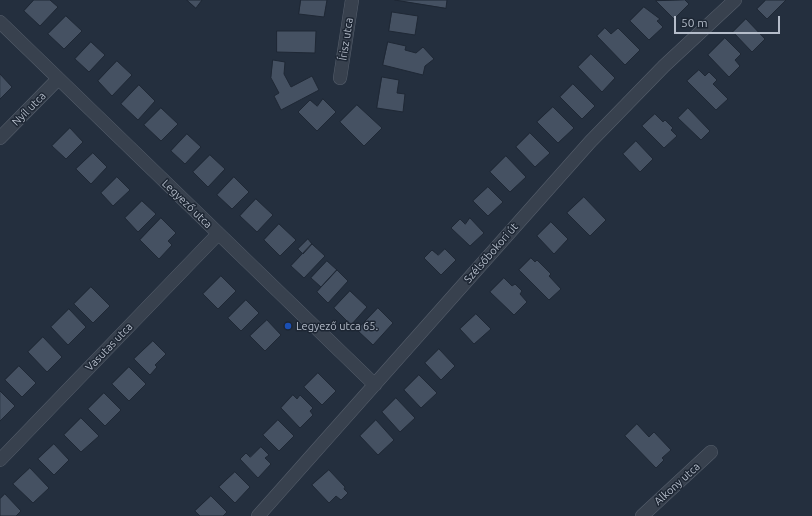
<!DOCTYPE html>
<meta charset="utf-8">
<style>
body{margin:0}
#map{position:relative;width:812px;height:516px;overflow:hidden;background:#242f3e;font-family:Ubuntu,sans-serif}
canvas{display:block}
.scale{position:absolute;left:674px;top:16px;width:106px;height:18px;box-sizing:border-box;border:2px solid #b4bcc9;border-top:0;padding-left:5px;font-size:12px;line-height:14px;white-space:nowrap;color:#b4bcc9;-webkit-text-stroke:3px #1d2633;paint-order:stroke}
</style>
<div id="map">
<canvas width="812" height="516"></canvas>
<div class="scale">50 m</div>
</div>
<script>
const g = document.querySelector('canvas').getContext('2d');
g.lineJoin = 'round';
function fill(path, color) {
  g.fillStyle = color;
  g.fill(path, 'evenodd');
}
function stroke(path, color, width, dash) {
  g.strokeStyle = color;
  g.lineWidth = width;
  g.lineCap = dash ? 'butt' : 'round';
  g.setLineDash(dash || []);
  g.stroke(path);
}
function write(font, color, halo, rows, align = 'center') {
  g.font = font + ' Ubuntu,sans-serif';
  g.lineWidth = 3;
  g.setLineDash([]);
  g.textBaseline = 'middle';
  g.strokeStyle = halo;
  g.fillStyle = color;
  for (const [text, x, y, turn = 0] of rows) {
    g.save();
    g.translate(x, y);
    g.rotate((+turn || 0) * Math.PI / 180);
    g.textAlign = isNaN(turn) ? turn : align;
    if (halo) g.strokeText(text, 0, 0);
    g.fillText(text, 0, 0);
    g.restore();
  }
}
const building = new Path2D(`
 M34,0h16l8,7 -18,19 -16,-15z
 M187,0h15l-6,8z
 M301,0h26l-3,17 -25,-3z
 M395,0h52l-1,8z
 M685,0l4,4 -15,15 -18,-18z
 M766,0h20l-19,19 -10,-10z
 M644,7l16,12 -3,2 6,6 -14,13 -19,-19z
 M392,12l26,4 -3,19 -26,-4z
 M66,16l16,15 -18,18 -16,-15z
 M746,19l19,20 -13,13 -19,-20z
 M605,28l6,6 7,-6 22,22 -15,15 -28,-29z
 M277,31h39l-1,22 -38,-1z
 M725,38l16,16 -6,6 5,6 -11,11 -21,-22z
 M91,42l14,13 -16,17 -14,-13z
 M388,42l18,4 -1,4 11,3 7,-6 11,12 -9,7 -2,9 -40,-10z
 M591,54l24,24 -13,14 -24,-25z
 M273,60l12,2 -1,12 7,13 21,-11 7,14 -38,20 -7,-14 5,-3 -8,-15z
 M117,61l15,14 -20,21 -14,-15z
 M699,70l6,6 4,-4 8,8 -4,4 15,15 -12,11 -29,-29z
 M0,74l12,13 -12,12z
 M382,77l17,3 -2,13 8,1 -2,18 -26,-4z
 M573,84l22,22 -13,13 -22,-22z
 M139,85l16,16 -17,19 -17,-16z
 M323,99l13,13 -19,19 -19,-19 12,-12 7,6z
 M357,105l25,23 -18,18 -24,-24z
 M553,107l21,21 -16,15 -21,-21z
 M161,108l17,16 -17,17 -17,-16z
 M688,108l22,23 -9,9 -23,-22z
 M655,114l8,8 2,-2 8,8 -2,2 6,6 -13,12 -22,-22z
 M70,128l13,14 -17,17 -14,-13z
 M530,133l20,20 -15,14 -19,-20z
 M187,134l14,13 -16,17 -14,-13z
 M636,141l17,18 -13,13 -17,-18z
 M93,153l14,14 -16,17 -15,-15z
 M210,155l15,14 -17,18 -15,-15z
 M506,156l20,21 -16,15 -20,-20z
 M117,177l13,13 -17,16 -12,-13z
 M234,177l15,15 -17,17 -15,-14z
 M488,187l15,15 -15,14 -15,-15z
 M584,197l22,23 -16,16 -23,-23z
 M256,199l17,16 -16,17 -17,-16z
 M142,201l14,13 -18,18 -13,-14z
 M161,218l15,15 -8,8 4,4 -13,14 -19,-19z
 M470,218l14,15 -14,13 -19,-18 9,-9 5,5z
 M551,222l17,17 -14,15 -17,-18z
 M279,224l17,16 -16,16 -16,-16z
 M308,239l4,5 -9,10 -5,-5z
 M312,244l13,12 -21,22 -13,-12z
 M445,249l11,11 -15,15 -17,-17 8,-8 6,5z
 M531,258l4,4 2,-2 14,14 -2,2 12,13 -12,11 -30,-30z
 M327,261l10,9 -16,17 -10,-9z
 M337,270l11,11 -20,22 -11,-11z
 M221,276l15,15 -18,18 -15,-15z
 M504,278l8,8 3,-2 7,7 -2,3 7,8 -13,13 -24,-23z
 M91,287l19,19 -17,17 -19,-19z
 M350,291l17,16 -16,18 -17,-17z
 M246,300l13,13 -18,18 -13,-13z
 M378,308l15,15 -20,22 -16,-15z
 M69,309l17,18 -18,18 -17,-18z
 M476,314l15,15 -17,15 -14,-15z
 M267,320l14,15 -16,16 -15,-15z
 M43,337l19,20 -15,15 -19,-20z
 M153,341l13,13 -11,11 2,2 -7,8 -16,-16z
 M439,349l16,17 -14,14 -16,-17z
 M19,366l17,17 -14,14 -17,-17z
 M129,367l17,17 -17,17 -17,-17z
 M318,373l18,18 -14,14 -18,-18z
 M419,375l18,18 -16,15 -17,-18z
 M0,391l15,15 -15,15z
 M104,393l17,17 -16,16 -17,-17z
 M293,395l4,4 3,-4 13,13 -3,3 3,4 -13,13 -19,-20z
 M396,398l19,20 -15,14 -18,-20z
 M81,418l18,18 -18,16 -17,-17z
 M278,420l16,16 -15,15 -16,-16z
 M376,420l18,20 -16,15 -18,-19z
 M637,424l12,13 5,-5 17,18 -9,8 2,2 -8,8 -31,-32z
 M54,444l15,16 -15,15 -16,-16z
 M261,447l8,8 -4,3 6,6 -13,14 -18,-19 6,-6 4,4z
 M30,468l19,20 -16,15 -20,-19z
 M329,470l16,17 -1,2 4,4 -7,7 -5,-4 -7,7 -17,-18z
 M235,472l15,15 -15,16 -16,-16z
 M5,494l16,17 -5,5h-16v-17z
 M211,496l16,16 -4,4h-23l-5,-5z`);
fill(building, '#455162');
stroke(building, '#1f2835', 1);
const street = new Path2D(`
 M0,22l375,363
 M340,78l12,-78
 M0,138l58,-59
 M0,460l218,-226
 M258,516l332,-374 74,-76 71,-66
 M642,516l69,-64`);
stroke(street, '#565f6c', 14);
stroke(street, '#38414e', 13);
for (const [x, y, r, color] of [
 [288,326,4,"#1a4fb4"]
]) {
  const dot = new Path2D();
  dot.arc(x, y, r, 0, 2 * Math.PI);
  g.fillStyle = color;
  g.fill(dot);
  stroke(dot, '#1d2633', 1.5);
}
write('11px', '#b4bcc9', '#1d2633', [
 ["Írisz utca",346,39,-81],
 ["Nyíl utca",29,109,-45],
 ["Legyező utca",187,204,44],
 ["Szélsőbokori út",491,253,-49],
 ["Vasutas utca",109,347,-46],
 ["Alkony utca",677,484,-42]
]);
write('11px', '#b4bcc9', '#1d2633', [
 ["Legyező utca 65.",296,326]
], 'left');
</script>
